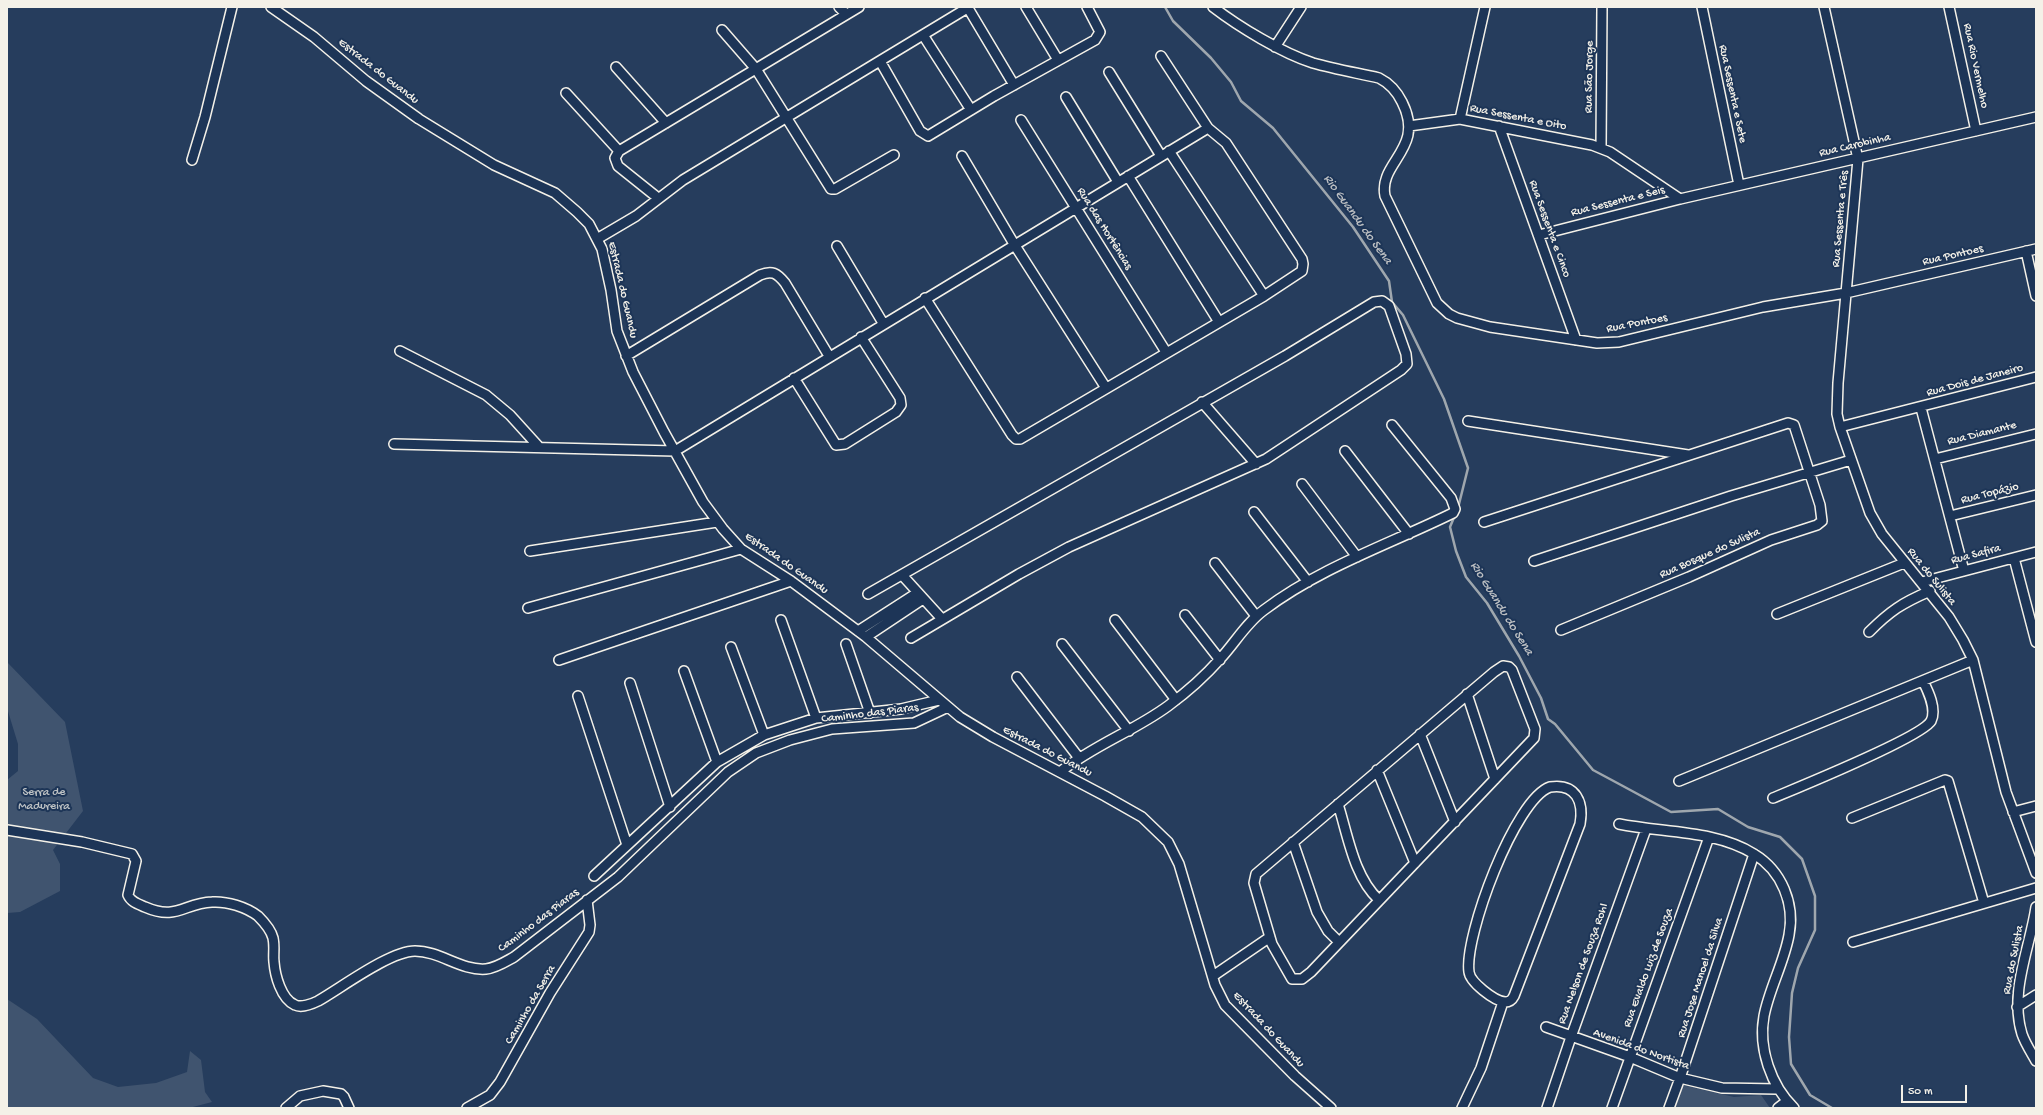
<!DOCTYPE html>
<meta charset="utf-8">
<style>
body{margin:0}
#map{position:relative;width:2043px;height:1115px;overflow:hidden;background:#263d5d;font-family:"Gochi Hand",sans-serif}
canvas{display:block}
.frame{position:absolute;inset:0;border:8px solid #f4f1e8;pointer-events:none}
.scale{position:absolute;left:1901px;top:1085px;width:66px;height:18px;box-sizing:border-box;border:2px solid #f4f1e8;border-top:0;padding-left:5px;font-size:12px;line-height:14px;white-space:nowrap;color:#f4f1e8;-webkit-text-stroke:3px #1d3557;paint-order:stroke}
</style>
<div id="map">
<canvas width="2043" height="1115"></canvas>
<div class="frame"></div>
<div class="scale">50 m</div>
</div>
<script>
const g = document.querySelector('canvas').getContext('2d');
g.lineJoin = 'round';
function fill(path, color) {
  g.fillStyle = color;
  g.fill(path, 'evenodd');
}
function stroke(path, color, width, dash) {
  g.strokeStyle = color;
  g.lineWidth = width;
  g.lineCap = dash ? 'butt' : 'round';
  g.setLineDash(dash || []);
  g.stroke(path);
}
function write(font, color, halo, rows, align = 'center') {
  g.font = font + ' "Gochi Hand",sans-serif';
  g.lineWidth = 4;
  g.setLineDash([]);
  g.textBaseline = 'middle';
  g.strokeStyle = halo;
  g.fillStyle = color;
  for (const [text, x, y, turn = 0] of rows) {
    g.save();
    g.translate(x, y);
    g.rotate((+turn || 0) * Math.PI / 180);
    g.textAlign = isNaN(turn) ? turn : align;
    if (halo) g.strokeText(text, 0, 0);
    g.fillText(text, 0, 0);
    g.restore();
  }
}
fill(new Path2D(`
 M7,662l58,60 18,89 -30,39 7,14v27l-40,21 -13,1v-133l11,-9v-27l-11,-36z
 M7,999l30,20 56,59 25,9 38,-4 31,-11 3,-21 11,9 4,32 7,10 -23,6h-182z
 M1682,1085l52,12 27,-2 9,13h-97z`), '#40546f');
stroke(new Path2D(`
 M1165,7l8,14 38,37 20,24 10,19 32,27 80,99 36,54 3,21 11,13 41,84 24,69 -10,40
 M1455,515l-5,12 6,24 10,26 21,26 32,53 22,42 7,21 7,5 38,46 28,15 50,27 47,-3 30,18 32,10 22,22 13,37v34l-17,38 -6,25 -3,44 2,27 19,31 22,13`), '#9fa7ae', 2.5);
const minor = new Path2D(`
 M271,7l43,30 52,44 53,38 75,46 61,28 22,19 12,12 13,25 9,41 6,41 16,41 31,60 39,70 20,27 18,20 50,32 75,56 94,80 33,20 112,59 37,21 26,25 11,22 36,121 10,20 70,71 36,32
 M839,7l7,7
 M1026,7l32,53
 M1213,7c26,20 69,46 100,56 21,6 44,10 66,15 10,5 18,14 23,24 24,47 -24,60 -17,94l52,107 12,11 8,4 33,9 107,16 22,-1 144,-35 83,-14 190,-44
 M1702,7l37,178
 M1824,7l34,152 -20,224 -1,31 3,13 30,86 12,21 67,83 14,23 10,20 33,132 30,81
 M1949,7l27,124
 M968,8l46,77
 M722,30l34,39 75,120h4l59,-34
 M923,35l48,75
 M1275,47l26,-40
 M880,61l40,70 8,5 66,-40 101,-56 5,-8 -13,-25
 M616,67l50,56
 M1109,72l52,84
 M566,93l53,58
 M1066,97l52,85
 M1460,119l25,-112
 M1021,120l145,232
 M1409,126l51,-7 132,26 18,7 70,47
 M1499,126l77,214
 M1601,148l1,-141
 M1169,151l95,145
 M962,156l52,88 92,144
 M192,160l13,-43 27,-110
 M1128,176l91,146
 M658,198l-40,-32 -3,-8 4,-7 240,-144
 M1539,235l141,-36 356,-82
 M597,239l39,-23 47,-36 286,-173
 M837,246l46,77
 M2026,251l10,45
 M925,298l87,137 4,4h4l244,-143 38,-25 1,-7 -1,-5 -76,-116 -18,-15 -47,-72
 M400,351l86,44 24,20 29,32
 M626,356l134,-81c12,-5 17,-2 25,8l44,73
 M794,378l42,67 9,-1 51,-32 5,-7 -1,-7 -39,-61
 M1202,402l54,62
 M1921,408l43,163
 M1468,421l220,34
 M1840,427l196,-50
 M394,444l281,7 533,-323
 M1345,451l64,83
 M1935,459l101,-25
 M1302,484l55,73
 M1254,512l54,70
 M1950,516l86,-21
 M1484,522l304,-99 6,2 26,80 2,16 -5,4 -46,15 -82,37 -128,53
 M530,551l187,-29
 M2014,558l22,84
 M1534,561l197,-65 120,-36
 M1215,563l41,53
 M902,575l40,44
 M1922,582l114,-30
 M868,594l417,-238 89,-54 8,-1 7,5 17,48 1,10 -6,6 -135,89 -197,88 -50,27 -108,64
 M528,608l213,-59
 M1777,614l127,-51
 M1185,615l35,45
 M781,620l35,98
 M1115,620l61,80
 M858,631l59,-38
 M1869,632c21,-21 33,-29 61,-41
 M866,637l57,-38
 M846,644l24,69
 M1062,644l67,87
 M731,647l33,88
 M559,660l232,-79
 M1503,666l6,1 3,3 23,59 -1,9 -223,234 -9,7h-10l-20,-35 -18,-61 2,-9 238,-202z
 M684,671l33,91
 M1017,677l62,81
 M630,683l40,124
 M1467,694l28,85
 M578,696l49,149
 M1420,734l35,88
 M1377,770l38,93
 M1060,772c34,-27 74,-41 108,-66 19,-14 37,-30 52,-47 15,-16 26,-36 44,-49 57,-43 126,-66 189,-97l2,-4 -4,-11 -59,-73
 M1679,781l294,-121
 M1550,787c26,-4 34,15 30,37l-66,172c-2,4 -4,6 -9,6 -11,-1 -35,-20 -36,-30 -5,-36 46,-173 81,-185z
 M1773,798c24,-10 149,-61 158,-77 6,-12 -3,-30 -8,-40
 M1338,804c10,32 16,73 41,96
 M2013,812l23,-6
 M1852,818l93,-38 3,1 36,122
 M1619,824c45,9 96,6 135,30 28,17 41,50 35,81 -5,28 -20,54 -25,81 -6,32 7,70 30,92
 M7,830l75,12 50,12 4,7 -8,34c3,7 10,9 17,12 32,14 39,-4 67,-5 15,-1 34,5 46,14 6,6 13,14 15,22 2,9 0,16 1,24 1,13 7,37 21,43 6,3 17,-1 23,-4 23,-13 72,-50 97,-50 25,0 46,20 71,18 10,-1 19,-7 28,-12l104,-80 110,-105 28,-19 34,-13 42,-11 82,-6 34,-16
 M1293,842l24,70 11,19 11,11
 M594,876l123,-114 47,-27 52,-17 85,-9 38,-9
 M2036,907c-6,41 -27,85 -14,127 3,9 9,18 14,27
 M1853,942l183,-54
 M1213,976l57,-39
 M2017,1007l19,-12
 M1546,1027l84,30 50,21 42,10 55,1
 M286,1108l14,-12 23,-5 18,3 3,3 5,11
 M467,1108l23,-13 10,-13 50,-89 39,-61 1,-7 -3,-25
 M1462,1108l19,-40 22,-66
 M1547,1108l24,-71 75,-208
 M1612,1108l97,-271
 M1669,1108l11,-30 74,-224
 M1778,1108l9,-7`);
stroke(minor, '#f4f1e8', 12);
stroke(minor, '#1d3557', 9);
write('12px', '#f4f1e8', '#1d3557', [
 ["Rua Rio Vermelho",1975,66,78],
 ["Estrada do Guandu",378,72,38],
 ["Rua São Jorge",1590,77,-89],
 ["Rua Sessenta e Sete",1732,94,78],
 ["Rua Sessenta e Oito",1518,118,11],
 ["Rua Carobinha",1855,146,-13],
 ["Rua Sessenta e Seis",1618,202,-14],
 ["Rua Sessenta e Três",1841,219,-85],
 ["Rua das Hortências",1104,229,58],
 ["Rua Sessenta e Cinco",1549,229,70],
 ["Rua Pontoes",1953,256,-13],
 ["Estrada do Guandu",622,290,77],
 ["Rua Pontoes",1637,324,-11],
 ["Rua Dois de Janeiro",1975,381,-15],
 ["Rua Diamante",1982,434,-14],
 ["Rua Topázio",1990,494,-14],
 ["Rua Bosque do Sulista",1710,554,-24],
 ["Rua Safira",1976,555,-15],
 ["Estrada do Guandu",786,564,35],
 ["Rua do Sulista",1931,577,51],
 ["Caminho das Piaras",870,714,-7],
 ["Estrada do Guandu",1047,752,27],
 ["Caminho das Piaras",539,921,-37],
 ["Rua do Sulista",2014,960,-79],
 ["Rua Nelson de Souza Rohl",1584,964,-70],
 ["Rua Evaldo Luiz de Souza",1649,968,-70],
 ["Rua Jose Manoel da Silva",1701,978,-72],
 ["Caminho da Serra",531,1005,-60],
 ["Estrada do Guandu",1268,1030,47],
 ["Avenida do Nortista",1641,1050,20]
]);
write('12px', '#bec2c4', '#1d3557', [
 ["Serra de",44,793],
 ["Madureira",44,807]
]);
write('italic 13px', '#bcbfc2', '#1d3557', [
 ["Rio Guandu do Sena",1357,220,54],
 ["Rio Guandu do Sena",1501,609,58]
]);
</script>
